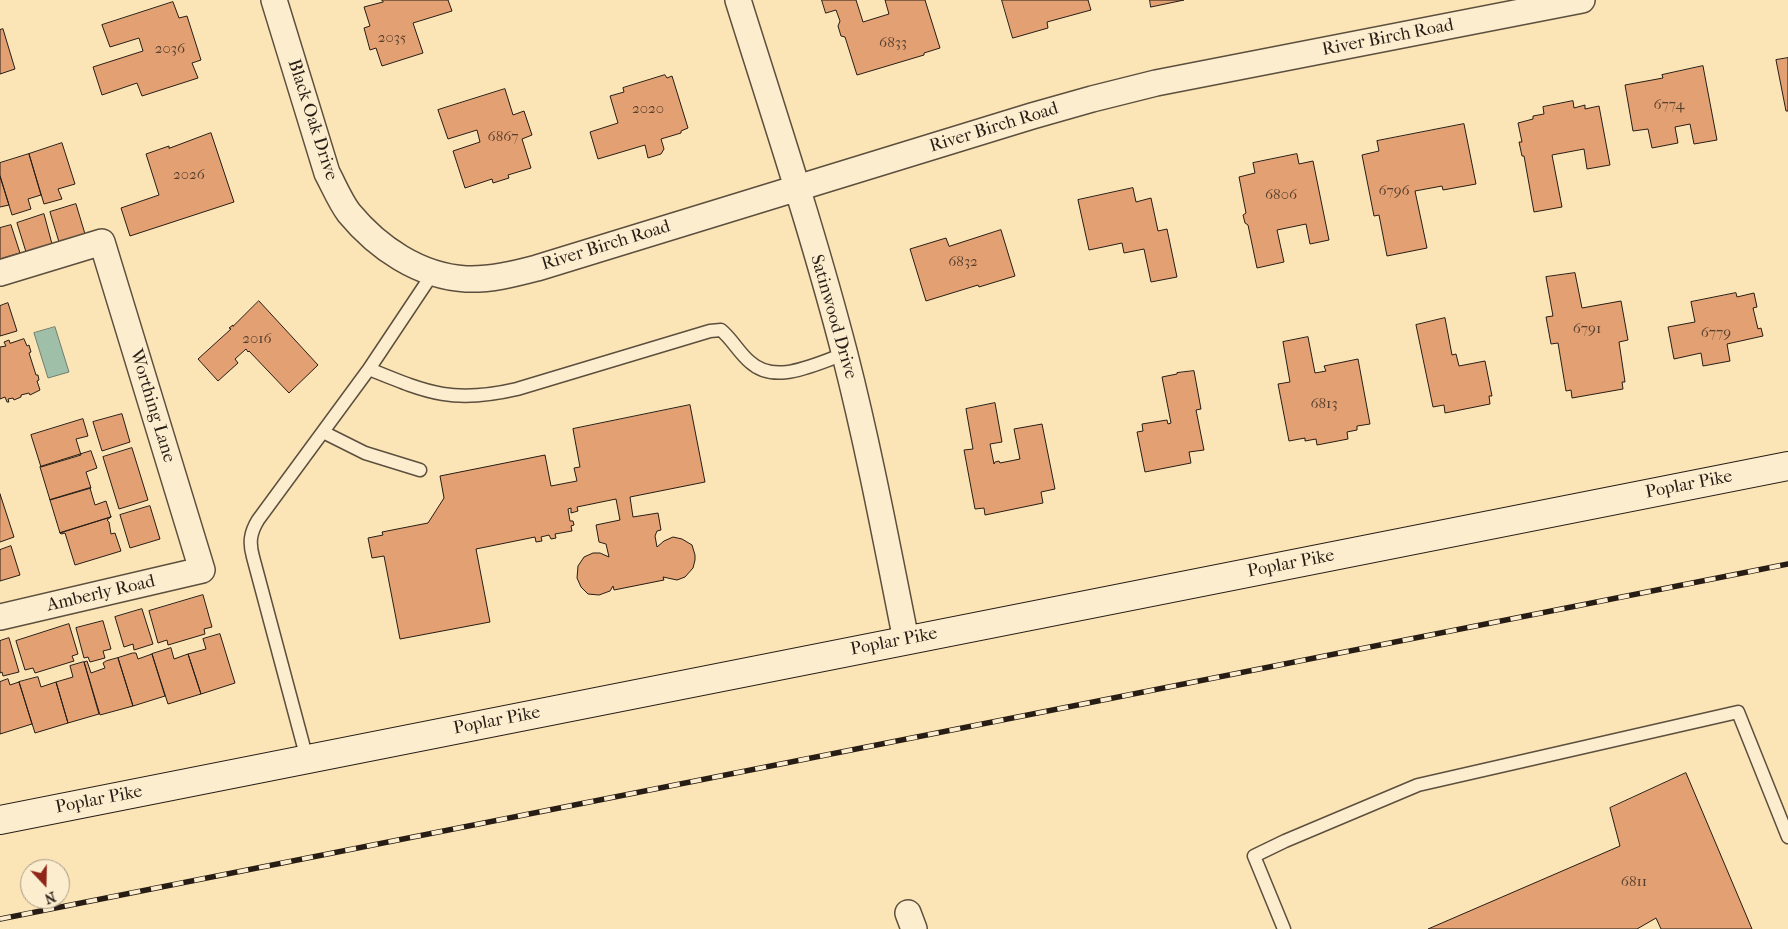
<!DOCTYPE html>
<style>
body{margin:0}
#map{position:relative;width:1788px;height:929px;overflow:hidden;background:#fbe4b5;font-family:"IM FELL French Canon",serif}
canvas{display:block}
.north{position:absolute;left:20px;top:859px;width:50px;height:50px;box-sizing:border-box;background:#fcedcf;border:1px solid #a79a85;border-radius:50%;rotate:159deg;font-size:14px;font-weight:700;line-height:20px;text-align:center;color:#271d15}
.north::after{content:'';display:block;margin:auto;width:18px;height:22px;background:#8f2418;clip-path:polygon(50% 0,100% 100%,50% 72%,0 100%)}
</style>
<div id="map">
<canvas width="1788" height="929"></canvas>
<div class="north">N</div>
</div>
<script>
const g = document.querySelector('canvas').getContext('2d');
g.lineJoin = 'round';
function fill(path, color) {
  g.fillStyle = color;
  g.fill(path, 'evenodd');
}
function stroke(path, color, width, dash) {
  g.strokeStyle = color;
  g.lineWidth = width;
  g.lineCap = dash ? 'butt' : 'round';
  g.setLineDash(dash || []);
  g.stroke(path);
}
function write(font, color, halo, rows, align = 'center') {
  g.font = font + ' "IM FELL French Canon",serif';
  g.lineWidth = 4;
  g.setLineDash([]);
  g.textBaseline = 'middle';
  g.strokeStyle = halo;
  g.fillStyle = color;
  for (const [text, x, y, turn = 0] of rows) {
    g.save();
    g.translate(x, y);
    g.rotate((+turn || 0) * Math.PI / 180);
    g.textAlign = isNaN(turn) ? turn : align;
    if (halo) g.strokeText(text, 0, 0);
    g.fillText(text, 0, 0);
    g.restore();
  }
}
const water = new Path2D(`
 M55,327l14,45 -21,6 -14,-45z`);
fill(water, '#9fbfa9');
stroke(water, '#6f7e6e', 1);
const building = new Path2D(`
 M382,0h66l4,11 -39,12 10,30 -41,13 -6,-18 -6,2 -6,-22 6,-2 -6,-19 19,-5z
 M822,0h34l7,22 26,-8 -4,-14h40l15,48 -16,5v2l-67,20 -12,-38 -4,-1 -3,-10 2,-5 -4,-11 -10,3z
 M1002,0h86l3,10 -44,12 1,6 -35,10z
 M1150,0h34l-33,7z
 M173,2l6,16 8,-2 14,44 -9,3 6,15 -56,18 -5,-13 -35,12 -9,-28 50,-16 -4,-13 -29,9 -8,-22z
 M3,29l12,40 -15,5v-44z
 M1788,58v53h-2l-10,-51z
 M1703,66l14,74 -23,4 -4,-20 -15,3 3,16 -26,5 -4,-19 -15,2 -8,-46 38,-7 -1,-3z
 M665,75l2,3 5,-2 16,52 -7,3v2l-20,6 3,10 -3,5 -13,4 -3,-13 -47,14 -8,-27 28,-9 -8,-27 14,-4 -1,-4z
 M505,89l8,26 11,-4 8,24 -10,4 9,29 -23,7 1,3 -16,5 -1,-4 -27,9 -12,-37 27,-9 -3,-12 -29,9 -10,-29z
 M1573,101l1,7 11,-3v4l14,-3 11,59 -23,4 -3,-20 -32,6 10,52 -28,5 -10,-56h-2l-3,-14h3l-4,-19 15,-4v-3l11,-2 -1,-7z
 M1464,124l12,60 -33,6 -1,-4 -27,5 12,57 -40,8 -8,-41 -5,1 -12,-61 17,-4 -2,-10z
 M211,133l23,69 -104,34 -9,-28 38,-13 -13,-41 23,-8v2z
 M62,143l13,41 -17,5 4,10 -18,5 -15,-50z
 M29,154l12,41 -13,4 3,10 -19,6 -12,-39v-13z
 M1297,154l2,10 14,-3 16,79 -19,4 -4,-20 -29,6 7,32 -27,6 -9,-43 -3,-2 -2,-8 3,-2 -7,-36 16,-4 -2,-10z
 M0,176l9,29 -9,2z
 M1133,188l3,14 15,-4 7,33 9,-2 10,48 -26,5 -7,-33 -20,4 -2,-10 -33,7 -11,-50z
 M76,204l9,30 -26,8 -9,-30z
 M44,214l8,30 -26,8 -9,-29z
 M11,225l9,28 -20,6v-31z
 M1001,230l14,46 -36,11 -1,-2 -52,16 -16,-52 36,-11 3,8z
 M1575,273l7,35 39,-7 7,39 -9,2 6,40h-3l1,7 -51,9 -1,-8 -5,1 -8,-48 -7,1 -5,-27 7,-1 -7,-39z
 M1736,293l1,4 17,-4 3,14 -4,1 5,21 3,-1 2,8 -36,8 3,17 -27,5 -2,-13 -27,6 -6,-32 27,-5 -4,-20z
 M259,301l59,64 -29,28 -40,-42 -1,1 -2,-3 -11,10 3,4 -20,18 -20,-22 33,-30 -2,-1 4,-3v1z
 M8,303l9,28 -17,5v-30z
 M1445,318l7,37 4,-1 3,12 26,-5 7,35h-3l1,8 -45,9 -1,-8 -11,2 -17,-82z
 M1308,337l7,36 11,-2 -2,-5 34,-7 12,65 -13,2v4l-10,2 1,7 -31,6 -1,-6 -11,2v-3l-16,3 -11,-57 12,-2 -7,-40z
 M24,339l3,7 2,-1 2,7 -2,1 7,22h2l1,5 -2,1 3,9 -10,5 -1,-2 -8,2v2l-7,3 -1,-2 -5,1 1,3h-2l-2,-5 -5,2v-52l6,-1 -2,-4 5,-2 1,3z
 M1194,371l7,38 -5,1 8,40 -15,2 2,11 -46,9 -8,-40 6,-1 -1,-7 25,-4 1,4 3,-1 -9,-46 15,-3v-1z
 M995,403l7,39 -12,2 4,20 1,-2 4,-1 1,2 20,-4 -6,-30 28,-5 13,65 -14,3 2,11 -58,12 -1,-7 -9,1 -11,-59 9,-1 -7,-40z
 M690,405l15,77 -75,15 3,20 25,-4 3,17 -4,1 -2,5 2,11 7,-6 9,-4 9,2 10,6 3,10v5l-2,8 -8,9 -8,3 -14,-3 1,3 -50,10 -1,-4 -3,5 -11,4 -11,-1 -7,-7 -4,-9 1,-12 6,-9 9,-4h7l9,4 -3,-13 -7,-2 -3,-17 24,-5 -4,-21 -39,8 1,4 -7,2v-5l-3,1 2,12h3l1,4 -3,1 1,5 -17,3 1,4 -5,1 -2,-4 -8,2 1,4 -6,1 -1,-5 -59,12 14,73 -90,17 -16,-83 -12,2 -4,-20 15,-3 -1,-3 46,-9 16,-25 -4,-22 105,-21 6,31 26,-5 -3,-13 6,-1 -7,-38z
 M122,414l8,28 -28,9 -9,-29z
 M83,419l5,17 -12,3 5,16 -40,12 -10,-32z
 M132,448l16,52 -29,9 -16,-52z
 M91,451l6,17 -11,4 5,16 -41,12 -10,-33z
 M90,488l5,17 11,-4 5,16 -51,16 -10,-33z
 M0,494l14,43 -14,5z
 M150,506l10,33 -30,9 -10,-33z
 M111,517l-4,3 2,2 2,12 4,-1 6,18 -46,14 -10,-32 -4,1 -1,-1z
 M11,546l9,29 -20,6v-31z
 M203,595l9,32 -8,2 1,5 -37,11 -1,-5 -9,3 -9,-32z
 M142,609l11,35 -19,6 -1,-6 -9,3 -9,-30z
 M103,621l8,28 -8,2 2,7 -15,4 -2,-5 -4,1 -8,-30z
 M69,624l9,30 -6,2 2,5 -39,12 -2,-5 -8,2 -9,-29z
 M220,634l15,49 -34,11 -13,-40 18,-5 -3,-10z
 M9,638l10,34 -16,4 -1,-4 -2,1v-32z
 M171,648l3,11 14,-5 13,40 -33,10 -16,-50z
 M133,653h3l2,6 14,-5 13,42 -32,10 -15,-48z
 M118,658l15,48 -33,9 -16,-53 3,-1 4,12 14,-5 -2,-5 3,-2z
 M84,662l15,52 -31,9 -12,-41 17,-5 -3,-11z
 M38,677l3,10 15,-5 12,41 -33,10 -16,-51z
 M8,679l2,6 9,-3 13,42 -32,10v-52z
 M1686,773l66,156h-91l-5,-11 -19,11h-209l192,-83 -10,-38z`);
fill(building, '#e2a073');
stroke(building, '#271d15', 1);
const service = new Path2D(`
 M369,369c59,24 84,35 148,20l193,-58 11,-1c11,9 18,23 29,32 26,24 66,1 95,-8
 M323,432l42,21 55,17
 M307,759l-54,-202c-4,-14 -3,-24 5,-37l111,-151 64,-96
 M1284,929l-30,-73 31,-15 133,-56 320,-73 50,125`);
const minor = new Path2D(`
 M274,0l53,173c7,13 13,28 22,40 29,35 70,63 117,66 24,1 48,-5 71,-11l495,-152 60,-17 64,-16 426,-83
 M738,0c37,118 76,235 107,355 24,94 42,190 61,285
 M0,273l102,-31 100,328 -202,47
 M908,913l6,16`);
const secondary = new Path2D(`
 M0,820l1788,-354`);
stroke(service, '#5c4f3d', 15);
stroke(minor, '#5c4f3d', 28);
stroke(secondary, '#271d15', 30);
stroke(service, '#fcedcf', 12);
stroke(minor, '#fcedcf', 25);
stroke(secondary, '#fcedcf', 28);
const rail = new Path2D(`
 M0,919l1788,-355`);
stroke(rail, '#271d15', 5.5);
stroke(rail, '#fcedcf', 4, [11]);
write('15px', '#563e2c', null, [
 ["2035",392,38],
 ["6833",893,43],
 ["2036",170,49],
 ["6774",1669,105],
 ["2020",648,109],
 ["6867",503,137],
 ["2026",189,175],
 ["6796",1394,191],
 ["6806",1281,195],
 ["6832",963,262],
 ["6791",1587,329],
 ["6779",1716,333],
 ["2016",257,339],
 ["6813",1324,404],
 ["6811",1634,882]
]);
write('18px', '#271d15', '#fcedcf', [
 ["River Birch Road",1388,38,-11],
 ["Black Oak Drive",312,120,72],
 ["River Birch Road",994,128,-17],
 ["River Birch Road",606,246,-17],
 ["Satinwood Drive",833,317,74],
 ["Worthing Lane",152,406,73],
 ["Poplar Pike",1689,485,-11],
 ["Poplar Pike",1291,564,-11],
 ["Amberly Road",101,594,-13],
 ["Poplar Pike",894,642,-11],
 ["Poplar Pike",497,721,-11],
 ["Poplar Pike",99,800,-11]
]);
</script>
